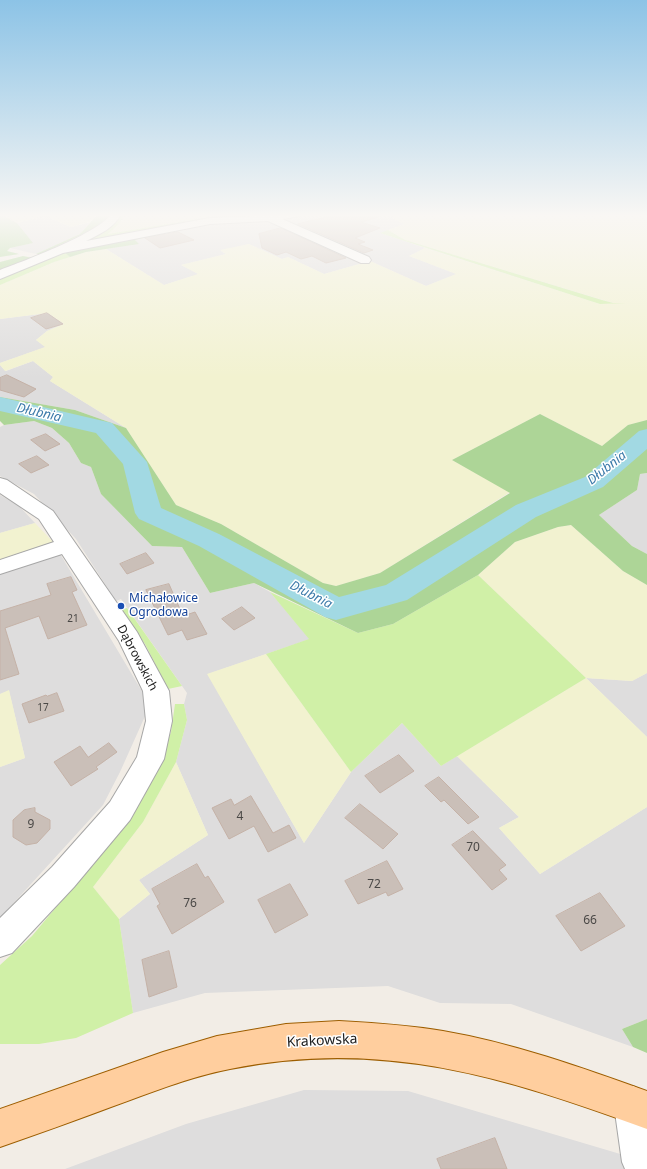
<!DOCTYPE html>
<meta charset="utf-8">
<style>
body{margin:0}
canvas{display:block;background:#f2ede6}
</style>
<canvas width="647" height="1169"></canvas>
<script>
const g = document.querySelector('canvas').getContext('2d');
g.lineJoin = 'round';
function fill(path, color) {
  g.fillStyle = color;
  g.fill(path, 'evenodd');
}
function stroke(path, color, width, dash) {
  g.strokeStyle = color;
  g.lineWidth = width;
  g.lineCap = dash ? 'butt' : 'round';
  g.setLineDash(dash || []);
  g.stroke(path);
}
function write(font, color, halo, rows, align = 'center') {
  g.font = font + ' "Noto Sans",sans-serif';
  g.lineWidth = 3;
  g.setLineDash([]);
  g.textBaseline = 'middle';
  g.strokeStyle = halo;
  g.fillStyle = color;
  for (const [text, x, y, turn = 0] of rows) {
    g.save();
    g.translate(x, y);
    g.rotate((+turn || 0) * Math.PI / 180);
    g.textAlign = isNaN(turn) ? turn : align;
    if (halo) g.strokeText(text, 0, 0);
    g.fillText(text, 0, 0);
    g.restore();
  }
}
fill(new Path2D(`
 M201,214h83l-73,5z
 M315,214h69l21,10 -24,9 44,15 -16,8 48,18 -31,12 -56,-25 -46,13 -36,-17 -6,2 -33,-15 -28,7 5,3 -45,11 18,9 -35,11 -58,-36 33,-5 -4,-4 84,-18 57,-3z
 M45,216l26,11 19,-5 -10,12 -44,20 -26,-6 22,-5 -15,-20z
 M48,313l16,11 -17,7 -11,9 10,7 -46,16v-44z
 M33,361l20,16 -3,4 76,47 -51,-18 -75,-13v-32l6,6z
 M34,421l18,7 17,15 12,20 10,4 10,27 51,52 30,1 28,46 44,-10 16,9 40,47 -102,35 96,169 47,-71 51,-49 39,43 16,-10 62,61 -20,11 41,46 107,-67v212l-25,10 11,18 -122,-43 -71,-1 -52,-17 -183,7 -72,20 -14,-94 31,-25 -11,-14 69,-45 -32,-73 11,-42 -3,-16 3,-11 -66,-94 -5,2 -40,-62 -42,-45 -34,-18v-49l4,-2z
 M647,473v81l-15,-8 -33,-31 38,-25 3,-16z
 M0,495l19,11 16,17 -35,10z
 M59,552l84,141 3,21 -26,58 -17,33 -103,113v-151l25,-9 -16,-67 -9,3v-124z
 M647,673v64l-61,-59 46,3z
 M304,1090l104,1 219,65 20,9v4h-582l121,-45z`), '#dedddd');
fill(new Path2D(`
 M0,214h98l-8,8 -19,5 -26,-11 -28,7z
 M126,214h75l7,3 -100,17 10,-9z
 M384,214h263v206l-19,5 -26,21 -62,-32 -88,46 58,32 -130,81 -44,13 -13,-3 -102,-59 -45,-19 -50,-77 -76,-47 3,-4 -20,-16 -28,10 -5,-6v-2l45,-16 -9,-7 11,-9 17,-7 -16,-11 -48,6v-34l54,-23 32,-10 20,-3 58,36 34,-11 -17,-9 45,-11 -6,-4 29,-6 33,15 6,-2 36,17 46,-13 56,25 30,-12 -47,-18 16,-8 175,56 13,-1 -208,-63 -17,-10 16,-6z
 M35,523l20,21 -55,26v-37z
 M571,525l52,46 24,14v88l-15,8 -46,-3 61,59v70l-107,67 -41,-46 20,-11 -62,-61 129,-78 -108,-103 37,-33 43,-15z
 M266,654l85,118 -47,71 -97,-169z
 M9,690l16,68 -25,9v-73z
 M176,762l32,73 -69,45 11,14 -31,25 -26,-32 50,-65z`), '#f2f2d0');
fill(new Path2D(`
 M121,214h5l-8,11 -10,9 100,-17 3,2 -134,24 39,-22z
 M388,230l17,10 197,60 11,3h13l-26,1 -220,-71z
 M64,252l6,5 -16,5 -54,23v-7z
 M478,575l108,103 -145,88 -39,-43 -51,49 -85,-118 43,-15 -39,-47 88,41 35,-9z
 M127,608l55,78 -14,3 -23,-45 -23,-34z
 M175,704h9l3,16 -11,42 -33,60 -50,65 26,32 14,94 -57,25 -37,6h-39v-79l32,-29 51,-61 72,-100 16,-43z`), '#d0f0a7');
fill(new Path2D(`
 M0,214l17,9 16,20 -23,5 -3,3 12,3 -19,3z
 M98,214h12v3l-13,10 -56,27h-5l44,-20z
 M167,232l-32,8 4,4 -53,8 -16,5 -6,-5 52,-9z
 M23,256l10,2 -33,14v-10z
 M0,397l75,13 51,18 50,77 45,19 102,59 13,3 44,-13 130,-80 -58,-33 88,-46 62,32 26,-21 19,-5v53l-7,1 -3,16 -38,25 33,31 15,8v31l-24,-14 -52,-46 -13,2 -43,15 -37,33 -85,49 -35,9 -104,-50 -44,10 -28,-46 -30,-1 -51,-52 -10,-27 -10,-4 -12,-20 -17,-15 -18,-7 -30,4 -4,-4z
 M647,1019v34l-14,-6 -11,-18z`), '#add597');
fill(new Path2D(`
 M0,397l112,26 35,39 14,46 58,26 120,63 47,-12 130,-80 69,-28 54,-46 8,-2v20l-44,38 -67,30 -129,83 -71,20 -11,-3 -126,-71 -60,-27 -4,-6 -12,-49 -27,-31 -96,-22z`), '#a2d9e3');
const building = new Path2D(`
 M339,214h40v3l-18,5 19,6 -25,10 10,4 -7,2 15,6 -9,3 -66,-29z
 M281,228l65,30 -20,5 -14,-7 -11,3 -15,-7 -9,3 -15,-7 -3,-14z
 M178,232l16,8 -34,8 -15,-10z
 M47,313l16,11 -17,5 -15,-11z
 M7,375l29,14 -12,8 -24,-7v-12z
 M46,434l14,10 -15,7 -14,-11z
 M37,456l12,9 -18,8 -12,-9z
 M146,553l8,10 -27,11 -7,-10z
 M71,577l6,13 -5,2 15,33 -39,14 -9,-23 -34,12 14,46 -19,6v-69l51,-16 -4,-11z
 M169,584l14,32 12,-4 12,22 -20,6 -5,-10 -14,5 -22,-45z
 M242,607l13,11 -21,12 -12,-11z
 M57,693l7,18 -35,12 -7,-19 24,-9 1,1z
 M109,743l8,9 -21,15 2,2 -27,17 -17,-24 26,-16 8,11z
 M399,755l15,16 -34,22 -15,-17z
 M439,777l40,40 -11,7 -24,-24 -3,2 -16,-16z
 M251,796l22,37 16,-8 7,13 -28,14 -14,-26 -25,13 -17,-31 19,-9 3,6z
 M360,804l38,30 -15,15 -38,-31z
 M35,808v4l15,8v9l-13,14 -11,2 -13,-8v-17l11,-10z
 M473,831l33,34 -7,5 8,9 -15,11 -40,-45z
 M387,861l16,28 -15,7 -2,-4 -28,12 -13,-23z
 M197,864l8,14 3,-2 16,26 -52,32 -15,-28 3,-2 -8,-15z
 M290,884l18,31 -33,18 -17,-33z
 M600,893l25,33 -44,25 -25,-35z
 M169,951l8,36 -28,10 -7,-37z
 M495,1138l12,31h-66l-4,-10z`);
fill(building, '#cabfb8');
stroke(building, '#c5b2a7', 1);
const minor = new Path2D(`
 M111,214h10c-7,14 -21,20 -35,27l124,-23 92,-4 -1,2 -19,3 87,38 2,3 -2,3h-8l-93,-42 -58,3 -147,29 -63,26v-9c24,-9 99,-37 111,-56z
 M0,478l7,2 46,31 84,121 32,59 3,30 -8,38 -34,61 -56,67 -62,66 -12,4v-39l52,-51 58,-65 27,-45 9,-36 -3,-30 -24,-50 -57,-87 -62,20v-14l54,-18 -15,-23 -39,-26z
 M633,1086l14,7v76h-22l-3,-7 -8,-57 6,-13z`);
const major = new Path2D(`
 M339,1021c35,2 69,4 104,10 70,12 137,36 204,60v38c-142,-52 -265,-91 -417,-60 -41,8 -80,24 -119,38 -37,14 -74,27 -111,40v-38l163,-57 54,-16 69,-12z`);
stroke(minor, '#a7a7a7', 2);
stroke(major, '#9d5e00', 2);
fill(minor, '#fff');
fill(major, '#ffce9e');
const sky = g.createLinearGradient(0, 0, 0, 378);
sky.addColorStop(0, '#8cc3e6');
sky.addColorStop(0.57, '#f9f7f4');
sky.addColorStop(1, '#f9f7f400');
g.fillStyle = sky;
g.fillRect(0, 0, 647, 378);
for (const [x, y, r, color] of [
 [121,606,4,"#1a4fb4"]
]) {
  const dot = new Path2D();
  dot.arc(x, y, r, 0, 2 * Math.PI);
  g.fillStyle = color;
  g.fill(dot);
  stroke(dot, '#fff', 1.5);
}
write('10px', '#4a4846', null, [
 ["21",73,619],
 ["17",43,708]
]);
write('12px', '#164399', '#fff', [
 ["Michałowice",129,599],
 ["Ogrodowa",129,613]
], 'left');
write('12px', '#202020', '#fff', [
 ["Dąbrowskich",137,658,62]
]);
write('12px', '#4a4846', null, [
 ["4",240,817],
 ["9",31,825],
 ["70",473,848],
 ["72",374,885],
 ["76",190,904],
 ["66",590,921]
]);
write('italic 13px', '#3d7baa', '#fff', [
 ["Dłubnia",39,413,13],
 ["Dłubnia",607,468,-38],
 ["Dłubnia",311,595,27]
]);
write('14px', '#202020', '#fff', [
 ["Krakowska",322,1041,-3]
]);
</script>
